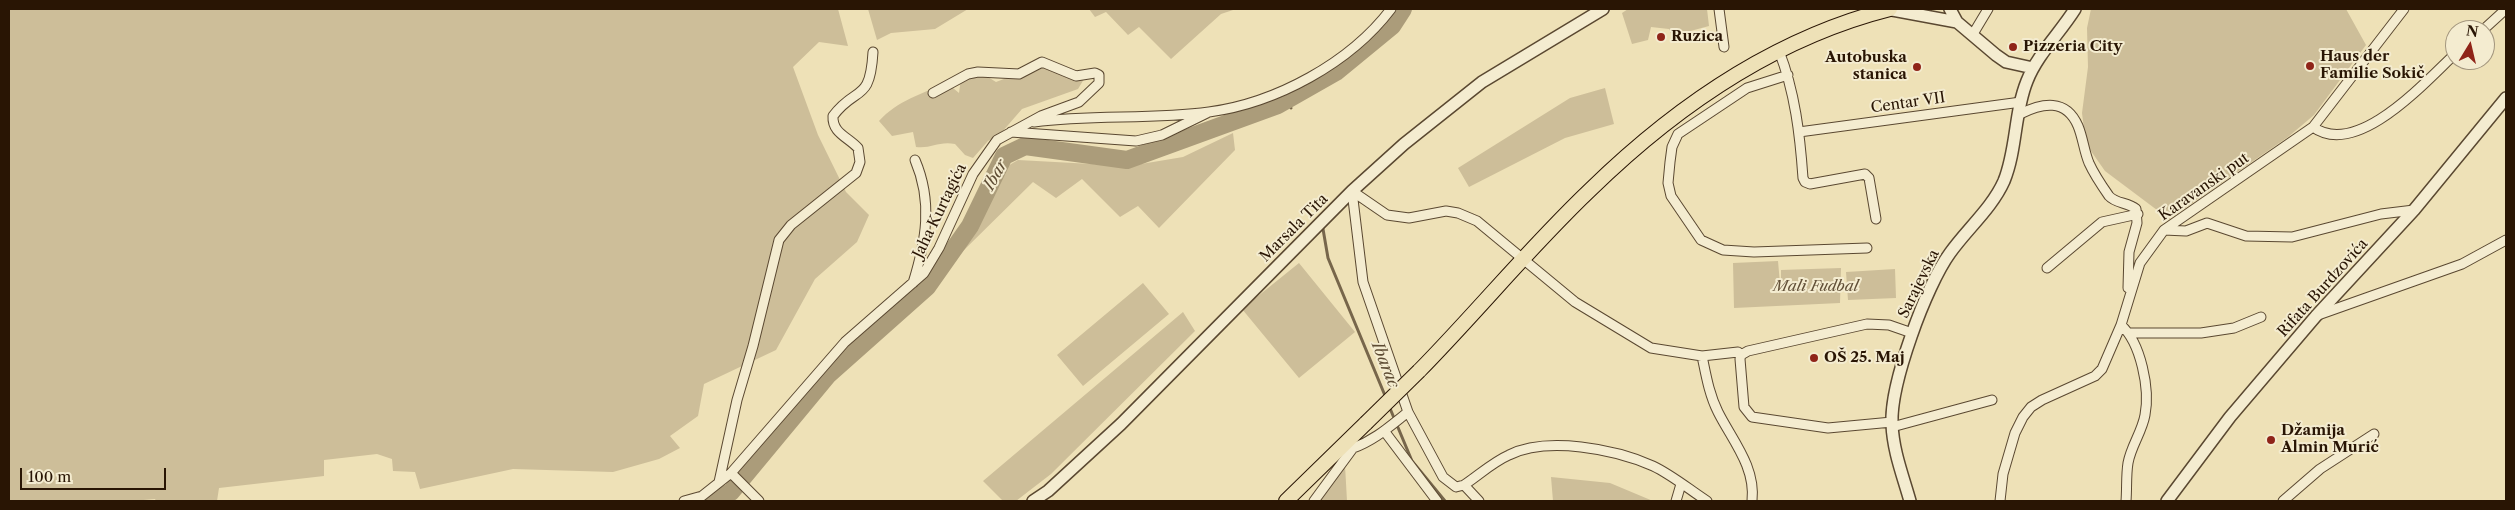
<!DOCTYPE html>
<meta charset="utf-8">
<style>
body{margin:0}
#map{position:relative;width:2515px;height:510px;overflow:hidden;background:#eee1b7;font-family:"Libre Caslon Text",serif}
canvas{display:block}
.frame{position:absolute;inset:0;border:10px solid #291504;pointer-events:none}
.north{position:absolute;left:2445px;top:20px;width:50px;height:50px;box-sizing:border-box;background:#f4ecd0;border:1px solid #a3967e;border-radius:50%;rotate:9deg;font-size:14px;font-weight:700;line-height:20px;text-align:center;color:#291504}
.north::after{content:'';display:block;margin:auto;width:18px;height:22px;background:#8f2418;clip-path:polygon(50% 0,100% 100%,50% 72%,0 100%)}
.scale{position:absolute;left:20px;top:468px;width:146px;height:22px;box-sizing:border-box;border:2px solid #291504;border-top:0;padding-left:6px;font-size:15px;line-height:18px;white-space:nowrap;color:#291504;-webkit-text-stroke:4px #f4ecd0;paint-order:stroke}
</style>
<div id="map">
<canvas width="2515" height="510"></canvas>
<div class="frame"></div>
<div class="north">N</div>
<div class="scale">100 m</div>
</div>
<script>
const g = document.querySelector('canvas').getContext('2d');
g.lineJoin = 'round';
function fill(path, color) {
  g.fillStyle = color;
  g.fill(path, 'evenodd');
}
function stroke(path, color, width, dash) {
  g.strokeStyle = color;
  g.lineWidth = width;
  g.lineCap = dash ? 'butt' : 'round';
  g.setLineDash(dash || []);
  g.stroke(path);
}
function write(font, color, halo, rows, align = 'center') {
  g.font = font + ' "Libre Caslon Text",serif';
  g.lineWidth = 4;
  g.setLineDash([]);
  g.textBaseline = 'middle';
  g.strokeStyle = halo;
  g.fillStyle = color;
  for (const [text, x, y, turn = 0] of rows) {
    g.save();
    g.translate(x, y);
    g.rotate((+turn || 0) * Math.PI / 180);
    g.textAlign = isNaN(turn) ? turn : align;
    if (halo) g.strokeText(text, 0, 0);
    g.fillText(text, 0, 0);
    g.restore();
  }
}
fill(new Path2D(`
 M9,9h829l10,37 -29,-4 -26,25 25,68 28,57 23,23 -12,27 -42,37 -39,71 -72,34 -6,32 -28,20 10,12 -21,11 -46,13 -100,-3 -93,20 -5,-17 -22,-1 -1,-12 -15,-5 -53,6v16l-105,12 -2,13h-61l-1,-2 -23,2h-123z
 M868,9h100l-33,20 -44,4 -14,7z
 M1089,9h147l-15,5 -50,45 -32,-32 -11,8 -22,-23 -11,5z
 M1628,9h79l2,17 -37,10 -3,-7 -18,-2 -3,13 -16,4 -10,-31z
 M2091,9h255l20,36 -52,70 -26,22 -119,82 -64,-48 -19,-27 -4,-31 6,-46 -1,-39z
 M1043,64l44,10 -9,15 -56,20 -20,23 -14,9 -15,17 -8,-3 -10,-11c-17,-3 -24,5 -39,3l-3,-15 -21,4 -13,-15c18,-20 44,-28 68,-38l12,10 2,-15 22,-4 13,8z
 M1605,88l9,36 -49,14 -96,49 -11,-19 112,-70z
 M1233,133l2,17 -76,78 -21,-22 -18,11 -38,-38 -26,19 -23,-16 -72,71 45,-86 12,-7 111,6 54,-9z
 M1778,261l3,34v-25l60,-2 -1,35 -106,5 -1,-45z
 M1299,263l56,69 -56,46 -57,-69z
 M1895,269l1,29 -48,2 -2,-28z
 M1143,283l26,31 -86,72 -26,-31z
 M1183,312l12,19 -144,143 -35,27h-13l-20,-20z
 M1345,465l2,36h-27z
 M1551,477l59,6 43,18h-100z`), '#cdbe99');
stroke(new Path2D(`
 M1286,100l5,8
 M1323,229l5,29 58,140
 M1389,406l23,55 33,40`), '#77664b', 3);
stroke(new Path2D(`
 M714,501l17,-9 97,-117 99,-88 43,-61 34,-70 21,-10 102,14 151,-55 58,-33 56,-46 11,-17`), '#ab9c7a', 18);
const minor = new Path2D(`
 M1719,9l5,38
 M2483,30l23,-21
 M1973,34l15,-25
 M1779,51c16,41 21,84 24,127l2,4 5,2 55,-10 4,4 7,41
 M1788,75l-41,13 -69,46 -6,13 -2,15 -2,21 3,13 30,44 22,10 31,2 113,-4
 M2020,114c22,-11 46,-16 58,12 5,12 6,25 11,37 5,11 13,23 20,33 7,8 19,6 27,13l1,14 -8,29 -1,36
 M1034,122c58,-8 117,-2 175,-10 67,-9 141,-49 182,-103
 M2313,127c44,32 112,-45 142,-73
 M1011,132l125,9 26,-6 45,-22
 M1799,132l222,-30
 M1352,191l35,24 22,3 37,-7 12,2 19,8 98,81 76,46 51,8 36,-4 3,3
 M2164,230l22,1 21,-8 39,13 46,1 89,-23 33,-4
 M2047,268l55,-46 36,-8
 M913,283c13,-42 20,-81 2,-123
 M2318,315l144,-51 44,-24
 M2121,325c20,18 29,64 24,90 -3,17 -14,31 -17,48 -2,12 -1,26 -2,38
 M2130,333h71l33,-5 27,-11
 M1702,356c4,19 7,38 16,56 14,28 38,55 34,89
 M1408,412l35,65 13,10 8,-2c15,-10 29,-23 45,-30 38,-19 106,-6 144,11 19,9 37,24 54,35
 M1892,422l-64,6 -76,-11 -8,-10 -4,-48 1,-4 7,-4 119,-27 22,1 23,8
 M1892,427l100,-27
 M1385,432l52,69
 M1348,441l5,7c22,-8 37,-22 55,-36l-45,-130 -11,-91
 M731,473l28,28
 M719,482l18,-82 16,-54 26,-106 12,-15 65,-52 4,-11 -2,-14c-10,-11 -26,-15 -25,-32 23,-31 37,-12 40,-64
 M1464,485l15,16
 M684,501l18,-5 29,-23 114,-131 79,-69 15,-25 34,-74 24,-34 44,-24 38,-14 20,-19v-8l-4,-2 -19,3 -34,-14 -23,12 -41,-2 -10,2 -35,19
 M1314,501l39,-53
 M1676,501l5,-17
 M2000,501l3,-27 12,-41 8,-16 8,-10 11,-7 53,-24 7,-7 19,-44 19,-62 24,-33 149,-103 91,-118
 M2283,501l37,-32 54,-35`);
const tertiary = new Path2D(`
 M1887,9l70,13
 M1950,9l7,13 39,33 10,7 27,6
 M1033,501l15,-10 73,-67 231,-233 52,-47 78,-62 121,-73
 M1910,501c-7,-25 -17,-50 -18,-77 -2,-40 34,-138 58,-171 17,-24 42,-45 54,-72 13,-32 10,-68 23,-100 10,-26 33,-48 48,-72
 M2167,501l63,-84 86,-101 98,-106 92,-112`);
const primary = new Path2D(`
 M1419,371c58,-59 111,-124 171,-181 84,-82 185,-152 300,-181
 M1286,501l80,-78`);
stroke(minor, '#5a4831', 11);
stroke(tertiary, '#5a4831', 14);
stroke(primary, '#291504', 16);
stroke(minor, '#f4ecd0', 9);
stroke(tertiary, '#f4ecd0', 11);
stroke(primary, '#eee1b7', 14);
const primaryBridge = new Path2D(`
 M1366,423l53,-52`);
stroke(primaryBridge, '#291504', 16, []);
stroke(primaryBridge, '#eee1b7', 14);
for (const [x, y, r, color] of [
 [1661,37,5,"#8f2418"],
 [2013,47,5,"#8f2418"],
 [2310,66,5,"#8f2418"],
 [1917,67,5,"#8f2418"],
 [1814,358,5,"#8f2418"],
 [2271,440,5,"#8f2418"]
]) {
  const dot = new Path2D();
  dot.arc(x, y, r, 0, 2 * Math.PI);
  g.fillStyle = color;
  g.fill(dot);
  stroke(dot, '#f4ecd0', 2);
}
write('bold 15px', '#291504', '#f4ecd0', [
 ["Ruzica",1671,37],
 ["Pizzeria City",2023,47],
 ["Haus der",2320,57],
 ["Familie Sokič",2320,74],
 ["Autobuska",1907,58,"right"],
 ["stanica",1907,75,"right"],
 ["OŠ 25. Maj",1824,358],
 ["Džamija",2281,431],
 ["Almin Murić",2281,448]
], 'left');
write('15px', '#291504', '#f4ecd0', [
 ["Centar VII",1908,103,-8],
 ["Karavanski put",2204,187,-35],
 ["Jaha Kurtagića",940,211,-64],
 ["Marsala Tita",1294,228,-45],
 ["Sarajevska",1919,284,-64],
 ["Rifata Burdzovića",2323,288,-48]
]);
write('italic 15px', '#625038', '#f4ecd0', [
 ["Mali Fudbal",1816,287]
]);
write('italic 16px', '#5d4b33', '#f4ecd0', [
 ["Ibar",996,175,-61],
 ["Ibarac",1385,365,68]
]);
</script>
